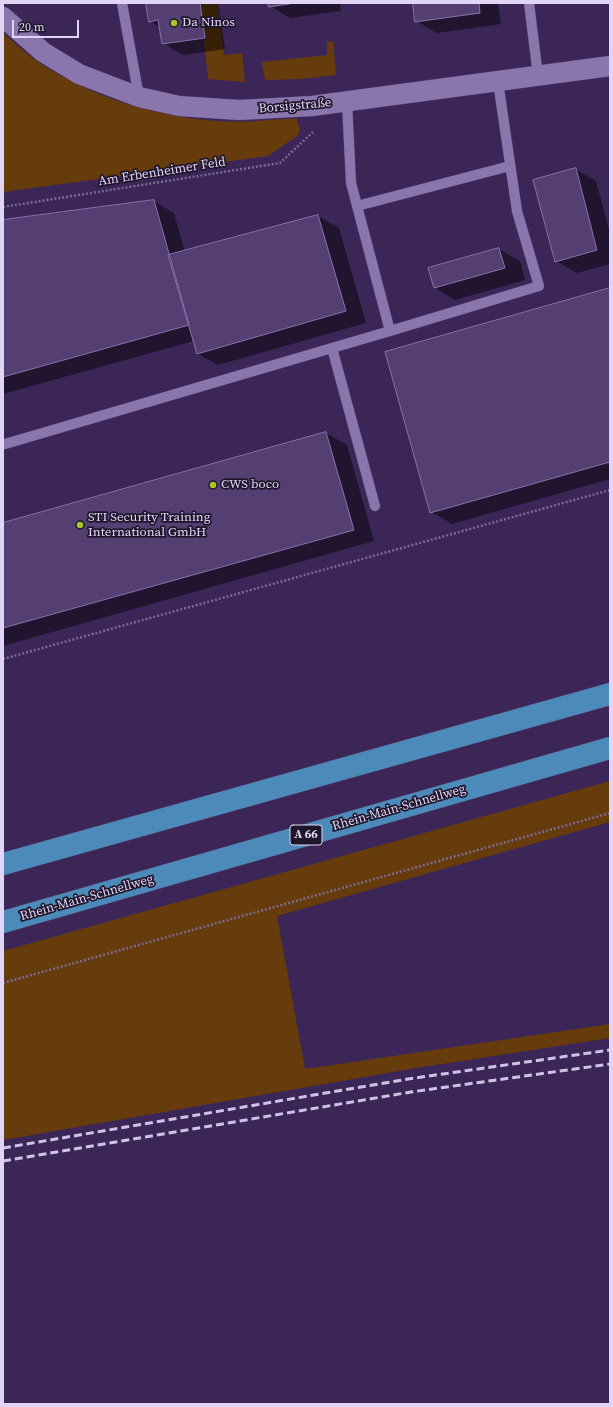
<!DOCTYPE html>
<meta charset="utf-8">
<style>
body{margin:0}
#map{position:relative;width:613px;height:1407px;overflow:hidden;background:#3c2658;font-family:"Source Serif 4",serif}
canvas{display:block}
.frame{position:absolute;inset:0;border:4px solid #e0d5f4;pointer-events:none}
.scale{position:absolute;left:12px;top:20px;width:67px;height:18px;box-sizing:border-box;border:2px solid #e0d5f4;border-top:0;padding-left:5px;font-size:12px;line-height:14px;white-space:nowrap;color:#e0d5f4;-webkit-text-stroke:3px #1f162c;paint-order:stroke}
</style>
<div id="map">
<canvas width="613" height="1407"></canvas>
<div class="frame"></div>
<div class="scale">20 m</div>
</div>
<script>
const g = document.querySelector('canvas').getContext('2d');
g.lineJoin = 'round';
function fill(path, color) {
  g.fillStyle = color;
  g.fill(path, 'evenodd');
}
function stroke(path, color, width, dash) {
  g.strokeStyle = color;
  g.lineWidth = width;
  g.lineCap = dash ? 'butt' : 'round';
  g.setLineDash(dash || []);
  g.stroke(path);
}
function write(font, color, halo, rows, align = 'center') {
  g.font = font + ' "Source Serif 4",serif';
  g.lineWidth = 3.5;
  g.setLineDash([]);
  g.textBaseline = 'middle';
  g.strokeStyle = halo;
  g.fillStyle = color;
  for (const [text, x, y, turn = 0] of rows) {
    g.save();
    g.translate(x, y);
    g.rotate((+turn || 0) * Math.PI / 180);
    g.textAlign = isNaN(turn) ? turn : align;
    if (halo) g.strokeText(text, 0, 0);
    g.fillText(text, 0, 0);
    g.restore();
  }
}
fill(new Path2D(`
 M200,3h17l7,52 18,-2 3,29 -37,-3z
 M3,33c12,10 23,21 35,29 59,39 131,59 202,60 19,0 38,-4 57,-3l3,12 -3,5 -29,20 -265,36z
 M327,41l6,1 3,33 -36,4 -35,1 -3,-18 65,-7z
 M610,781v41l-333,94 28,153 305,-45v14l-194,30 -413,72v-189z`), '#673c0d');
fill(new Path2D(`
 M147,3h71l7,46 -42,6 -20,-12 -3,-16 -10,-6z
 M269,3h71l1,8 -51,7 -20,-12z
 M414,3h84l3,21 -64,9 -21,-12z
 M575,169l21,12 14,52v31l-33,9 -21,-12z
 M153,201l21,12 11,39 133,-36 21,12 27,95 -148,42 -20,-11 -4,-13 -191,53v-173z
 M499,249l21,12 5,19 -70,20 -20,-12z
 M610,289v190l-158,45 -21,-12z
 M326,433l21,12 27,96 -371,105v-122z`), '#0007');
const building = new Path2D(`
 M146,3h54l5,35 -43,6 -4,-24 -9,2z
 M268,3h27l-26,4z
 M413,3h66l1,10 -65,9z
 M576,168l21,82 -42,12 -22,-82z
 M154,200l35,125 -186,52v-157z
 M318,215l28,96 -149,43 -29,-99z
 M499,248l6,20 -71,20 -6,-20z
 M610,288v174l-180,51 -45,-161z
 M326,432l28,98 -351,98v-105z`);
fill(building, '#543e72');
stroke(building, '#8972aa', 1);
const service = new Path2D(`
 M122,3l17,94
 M529,3l9,73
 M357,206l153,-40
 M390,331l149,-45 -22,-75 -19,-129
 M332,348l43,158
 M5,444l385,-113 -39,-148 -4,-81`);
const minor = new Path2D(`
 M3,17l40,35 36,22 60,23 40,9 60,4 73,-4 298,-40`);
const motorway = new Path2D(`
 M3,864l607,-170
 M3,922l607,-174`);
stroke(service, '#54406c', 11);
stroke(minor, '#54406c', 21);
stroke(motorway, '#54406c', 23);
stroke(new Path2D(`
 M3,207l277,-44 33,-31
 M3,659l607,-169
 M3,983l607,-170`), '#7b6994', 2.5, [2, 2]);
stroke(service, '#8b75ad', 10);
stroke(minor, '#8b75ad', 20);
stroke(motorway, '#4c8bb9', 22);
stroke(new Path2D(`
 M3,1148l405,-69 202,-29
 M3,1161l408,-69 199,-28`), '#cfc3e4', 3, [8, 4]);
for (const [x, y, r, color] of [
 [174,23,4,"#a4c825"],
 [213,485,4,"#a4c825"],
 [80,525,4,"#a4c825"]
]) {
  const dot = new Path2D();
  dot.arc(x, y, r, 0, 2 * Math.PI);
  g.fillStyle = color;
  g.fill(dot);
  stroke(dot, '#1f162c', 1.5);
}
for (const [x, y, w] of [
 [306,835,32]
]) {
  const box = new Path2D();
  box.roundRect(x - w / 2, y - 10, w, 20, 3);
  g.fillStyle = '#1f162c';
  g.fill(box);
  stroke(box, '#e0d5f4', 1);
}
write('bold 12px', '#e0d5f4', null, [
 ["A 66",306,835]
]);
write('13px', '#e0d5f4', '#1f162c', [
 ["Da Ninos",182,23],
 ["CWS boco",221,485],
 ["STI Security Training",88,518],
 ["International GmbH",88,533]
], 'left');
write('13px', '#e0d5f4', '#1f162c', [
 ["Borsigstraße",295,106,-5],
 ["Am Erbenheimer Feld",162,172,-9],
 ["Rhein-Main-Schnellweg",399,808,-16],
 ["Rhein-Main-Schnellweg",87,898,-16]
]);
</script>
